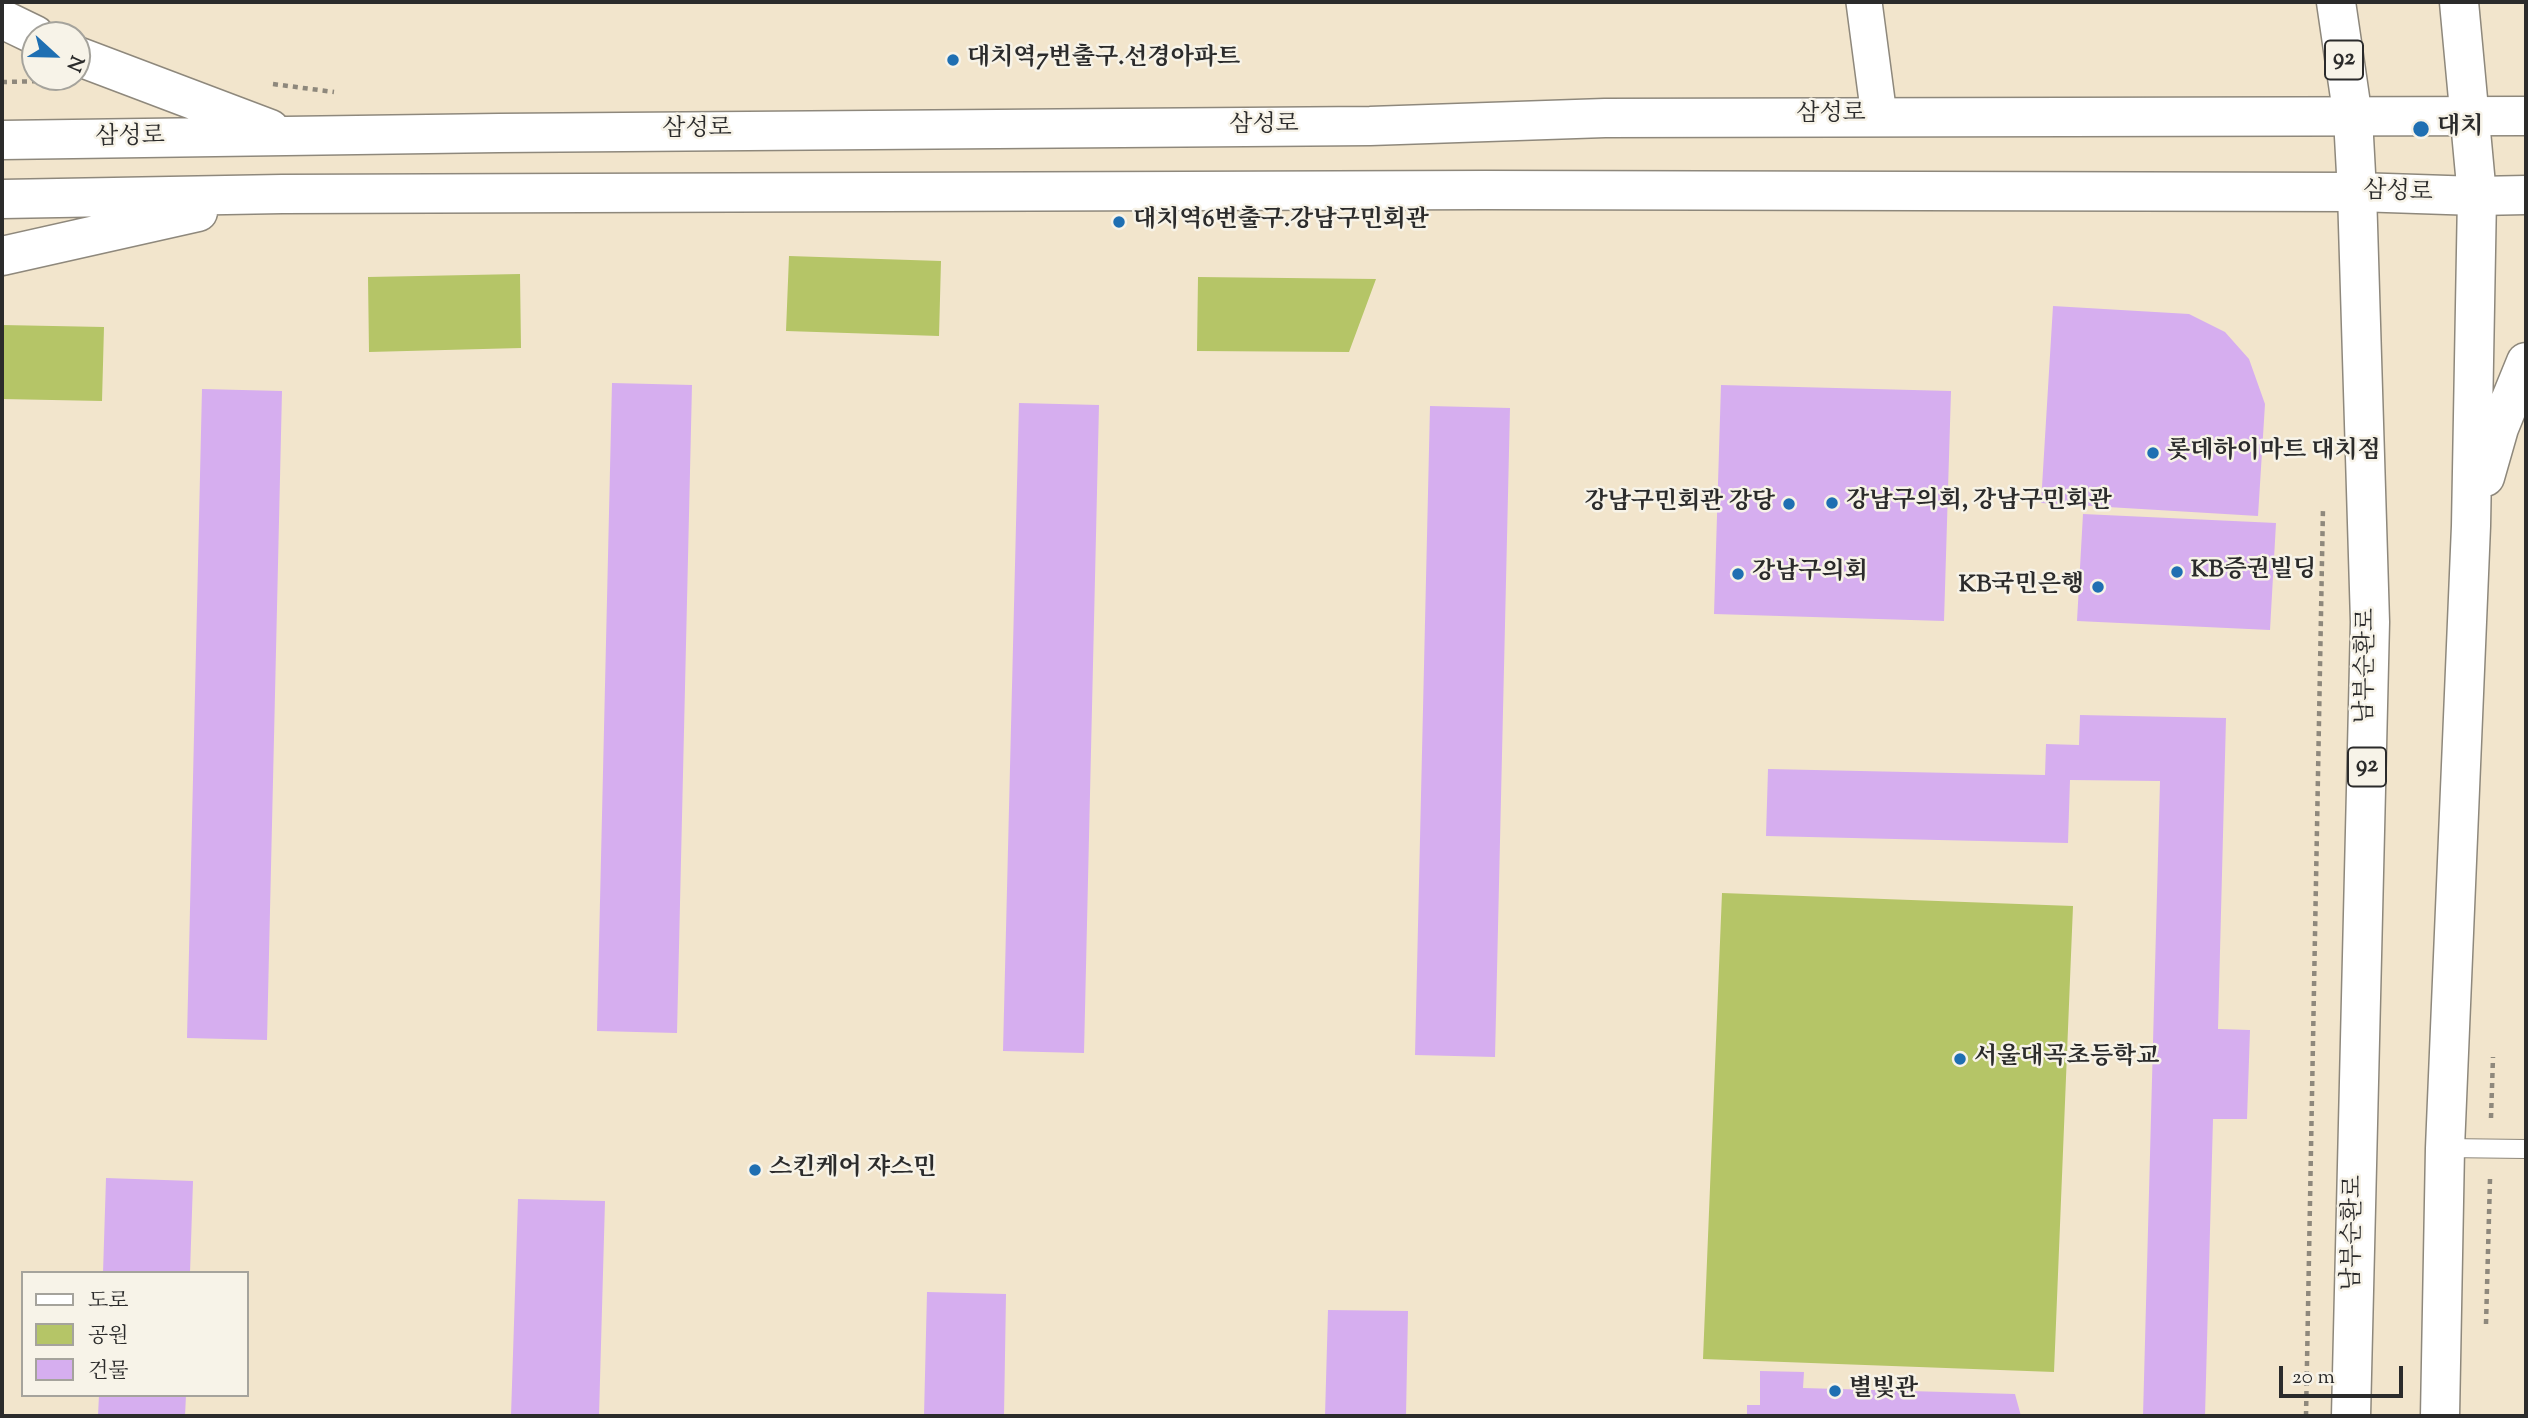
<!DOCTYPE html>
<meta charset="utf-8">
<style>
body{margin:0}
#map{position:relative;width:2528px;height:1418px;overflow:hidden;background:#f2e5cc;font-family:"Sorts Mill Goudy","Noto Serif KR",serif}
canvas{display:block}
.frame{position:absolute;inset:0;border:4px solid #2b2b2b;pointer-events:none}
.legend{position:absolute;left:21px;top:1271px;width:228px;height:126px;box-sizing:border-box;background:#f7f3e8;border:2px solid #a5a39c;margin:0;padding:9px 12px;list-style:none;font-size:21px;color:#2b2b2b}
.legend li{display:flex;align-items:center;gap:14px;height:35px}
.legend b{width:35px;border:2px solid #a5a39c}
.north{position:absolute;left:21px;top:21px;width:70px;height:70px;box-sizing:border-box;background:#f7f3e8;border:2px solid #a5a39c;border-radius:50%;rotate:112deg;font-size:19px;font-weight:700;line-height:28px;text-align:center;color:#2b2b2b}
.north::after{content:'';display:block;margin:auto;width:24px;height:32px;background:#1f6fb2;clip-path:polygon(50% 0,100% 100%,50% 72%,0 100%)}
.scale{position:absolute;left:2279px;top:1366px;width:124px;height:32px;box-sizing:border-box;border:4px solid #2b2b2b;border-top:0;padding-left:9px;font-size:21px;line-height:24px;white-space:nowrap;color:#2b2b2b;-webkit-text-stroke:5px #f7f3e8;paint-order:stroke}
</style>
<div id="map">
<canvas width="2528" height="1418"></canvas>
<div class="frame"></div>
<ul class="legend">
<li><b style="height:9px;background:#fff"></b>도로</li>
<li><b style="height:19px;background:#b5c567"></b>공원</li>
<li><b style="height:19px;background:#d6aeef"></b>건물</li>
</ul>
<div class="north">N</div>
<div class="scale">20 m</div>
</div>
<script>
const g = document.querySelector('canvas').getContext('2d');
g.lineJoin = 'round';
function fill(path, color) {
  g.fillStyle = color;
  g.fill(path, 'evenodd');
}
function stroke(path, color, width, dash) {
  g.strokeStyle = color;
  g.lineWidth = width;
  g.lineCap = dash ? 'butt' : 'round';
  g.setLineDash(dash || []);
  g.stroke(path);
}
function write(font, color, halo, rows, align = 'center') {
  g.font = font + ' "Sorts Mill Goudy","Noto Serif KR",serif';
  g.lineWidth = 5;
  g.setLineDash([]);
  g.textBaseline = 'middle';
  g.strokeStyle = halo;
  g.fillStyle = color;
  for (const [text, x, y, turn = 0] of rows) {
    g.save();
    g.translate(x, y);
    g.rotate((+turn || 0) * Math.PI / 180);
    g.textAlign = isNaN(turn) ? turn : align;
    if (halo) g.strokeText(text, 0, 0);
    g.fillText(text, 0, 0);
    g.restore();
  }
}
fill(new Path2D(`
 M789,256l152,5 -2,75 -153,-5z
 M520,274l1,74 -152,4 -1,-75z
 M1198,277l178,2 -27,73 -152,-1z
 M2,325l102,2 -2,74 -100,-2z
 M1722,893l351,13 -19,466 -351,-13z`), '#b5c567');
fill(new Path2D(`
 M2053,306l136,8 36,18 24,27 16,45 -7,112 -217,-13z
 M612,383l80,2 -15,648 -80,-2z
 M1721,385l230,6 -7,230 -230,-7z
 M202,389l80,2 -15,649 -80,-2z
 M1019,403l80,2 -15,648 -81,-2z
 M1430,406l80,2 -15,649 -80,-2z
 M2083,514l193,9 -6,107 -193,-9z
 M2080,715l146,3 -8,311 32,1 -3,89h-34l-8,297h-62l17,-635 -90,-1 -2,63 -302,-7 2,-67 277,6 1,-31 33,1z
 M106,1178l87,3 -3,92h-87z
 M518,1199l87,2 -6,215h-88z
 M927,1292l79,2 -2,122h-80z
 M1328,1310l80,1 -2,105h-81z
 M1760,1371l44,1 -1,16 212,6 6,22h-274v-11h13z
 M99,1395h87l-1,21h-87z`), '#d6aeef');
const service = new Path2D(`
 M2445,1148l81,1`);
const minor = new Path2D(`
 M1864,2l15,114`);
const secondary = new Path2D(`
 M2,19l33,16
 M77,56l193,73
 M2,140l497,-7 871,-7 235,-8 921,-2
 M2,199l280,-5 1203,-4 872,2 120,4 49,-1
 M2,256l196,-44`);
const primary = new Path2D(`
 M2336,2l17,116 4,74 13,430 -19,794
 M2485,477l14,-49 27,-66
 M2440,1416l5,-268 26,-622 6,-330 -18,-194`);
stroke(service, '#8e887c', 20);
stroke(minor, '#8e887c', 38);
stroke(secondary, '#8e887c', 41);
stroke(primary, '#8e887c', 41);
stroke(new Path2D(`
 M2,82l43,-1
 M273,84l61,8
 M2491,1118l2,-61
 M2486,1324l4,-145
 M2306,1416l17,-909`), '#8e887c', 4.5, [5, 5]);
stroke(service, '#fff', 18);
stroke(minor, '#fff', 35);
stroke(secondary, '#fff', 38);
stroke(primary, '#fff', 38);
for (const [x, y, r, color] of [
 [953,60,7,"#1f6fb2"],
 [2421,129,9,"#1f6fb2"],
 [1119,222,7,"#1f6fb2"],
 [2153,453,7,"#1f6fb2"],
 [1832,503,7,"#1f6fb2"],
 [1789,504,7,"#1f6fb2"],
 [2177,572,7,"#1f6fb2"],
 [1738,574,7,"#1f6fb2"],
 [2098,587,7,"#1f6fb2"],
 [1960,1059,7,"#1f6fb2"],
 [755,1170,7,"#1f6fb2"],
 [1835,1391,7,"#1f6fb2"]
]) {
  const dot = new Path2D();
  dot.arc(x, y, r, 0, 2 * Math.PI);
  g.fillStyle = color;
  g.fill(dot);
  stroke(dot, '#f7f3e8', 2.5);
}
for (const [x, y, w] of [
 [2344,60,38],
 [2367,767,38]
]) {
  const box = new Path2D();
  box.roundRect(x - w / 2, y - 19.5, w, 39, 5);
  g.fillStyle = '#f7f3e8';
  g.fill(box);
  stroke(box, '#2b2b2b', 2);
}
write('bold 23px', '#2b2b2b', null, [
 ["92",2344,60],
 ["92",2367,767]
]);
write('bold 24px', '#2b2b2b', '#f7f3e8', [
 ["대치역7번출구.선경아파트",967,60],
 ["대치",2437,129],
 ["대치역6번출구.강남구민회관",1133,222],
 ["롯데하이마트 대치점",2167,453],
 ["강남구의회, 강남구민회관",1846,503],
 ["강남구민회관 강당",1775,504,"right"],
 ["KB증권빌딩",2191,572],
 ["강남구의회",1752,574],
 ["KB국민은행",2084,587,"right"],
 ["서울대곡초등학교",1974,1059],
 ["스킨케어 쟈스민",769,1170],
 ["별빛관",1849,1391]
], 'left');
write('24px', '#2b2b2b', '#f7f3e8', [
 ["삼성로",1831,116],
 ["삼성로",1264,127],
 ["삼성로",697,131],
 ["삼성로",130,139,-1],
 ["삼성로",2398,194,2],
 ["남부순환로",2368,666,-89],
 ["남부순환로",2355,1233,-89]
]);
</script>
